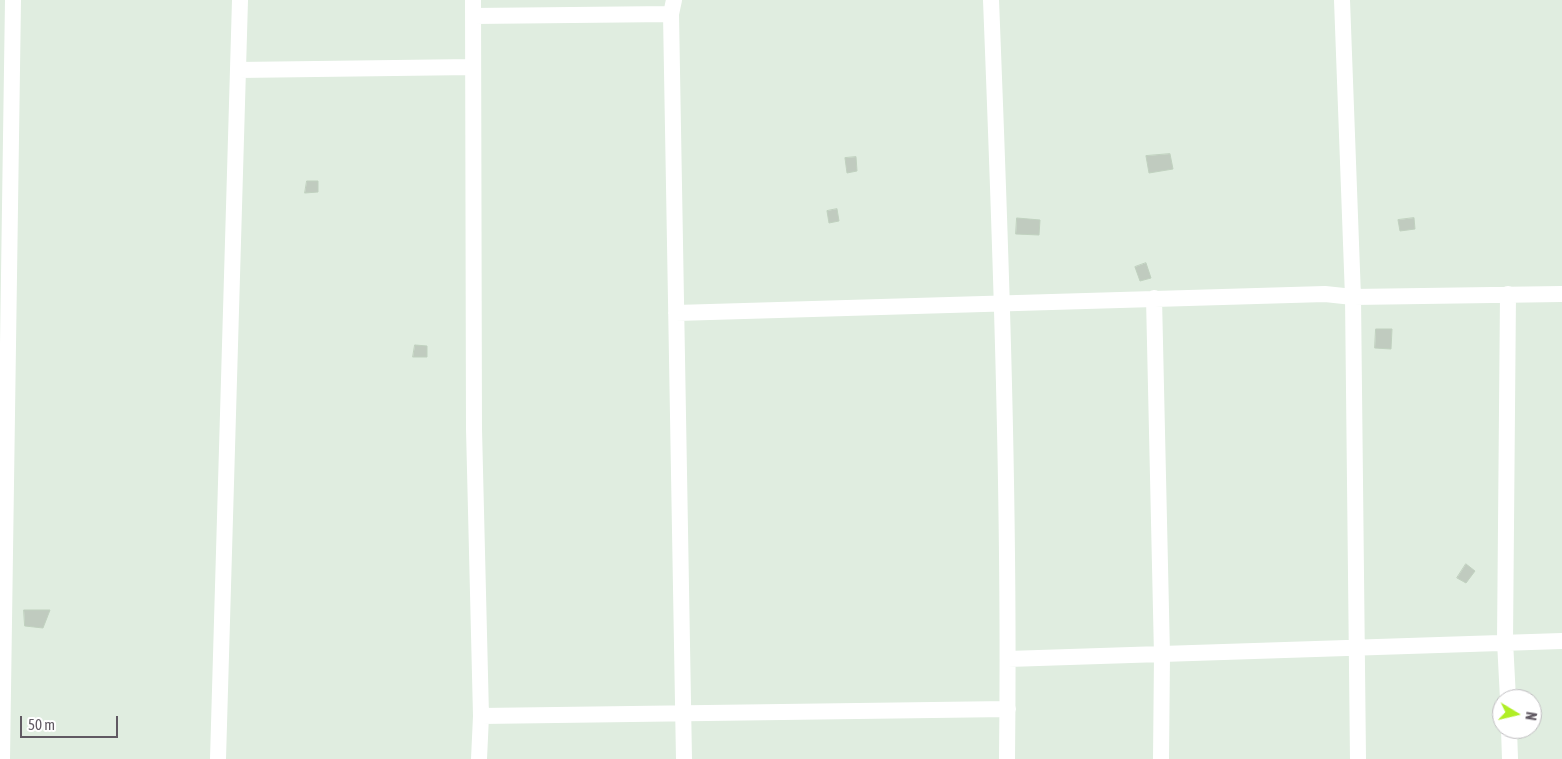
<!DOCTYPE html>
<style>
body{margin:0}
#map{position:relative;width:1562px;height:759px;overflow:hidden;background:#e0ede0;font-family:"Asap Condensed",sans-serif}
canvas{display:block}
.north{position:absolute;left:1492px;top:689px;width:50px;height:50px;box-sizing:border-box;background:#fff;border:1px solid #bfbdc0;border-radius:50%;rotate:99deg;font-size:14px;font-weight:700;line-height:20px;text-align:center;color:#605962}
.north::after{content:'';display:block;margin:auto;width:18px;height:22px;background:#b0ee25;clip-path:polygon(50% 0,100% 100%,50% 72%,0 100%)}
.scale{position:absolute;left:20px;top:716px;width:98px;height:22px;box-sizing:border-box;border:2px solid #605962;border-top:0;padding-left:6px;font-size:15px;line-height:18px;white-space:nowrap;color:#605962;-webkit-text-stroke:4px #fff;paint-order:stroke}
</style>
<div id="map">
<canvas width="1562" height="759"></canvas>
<div class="north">N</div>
<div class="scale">50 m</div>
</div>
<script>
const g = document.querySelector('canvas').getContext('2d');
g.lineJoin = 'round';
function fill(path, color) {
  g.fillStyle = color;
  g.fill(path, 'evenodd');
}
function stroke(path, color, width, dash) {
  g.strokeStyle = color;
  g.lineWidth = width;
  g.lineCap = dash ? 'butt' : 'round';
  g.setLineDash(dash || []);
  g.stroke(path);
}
const building = new Path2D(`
 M1170,154l3,15 -24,4 -3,-17z
 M856,157l1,14 -10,2 -2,-15z
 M307,181h11v11l-13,1z
 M837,209l2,12 -10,2 -2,-12z
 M1017,218l23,2 -1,15 -23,-1z
 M1414,218l1,11 -15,2 -2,-11z
 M1146,263l5,15 -11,3 -5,-14z
 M1376,329h16l-1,20 -16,-1z
 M415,345l12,1v11h-14z
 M1466,564l9,7 -9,12 -9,-5z
 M24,610h26l-7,18 -18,-2z`);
fill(building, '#c0cbbf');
stroke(building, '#c0d1bf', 1);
stroke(new Path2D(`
 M473,0l1,429 7,287 -2,43
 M674,0l-3,14 13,745
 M991,0c10,253 19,506 16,759
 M1342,0l11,297 5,462
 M473,16l198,-2
 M238,70l235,-3
 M1154,298l8,357 -1,104
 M676,313l649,-19 28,3 209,-3
 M1008,659l554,-18
 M1508,699l-3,-58 3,-347
 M481,716l527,-7
 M1509,729l1,30
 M2,759l11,-759
 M218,759l22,-759`), '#fff', 16);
</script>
